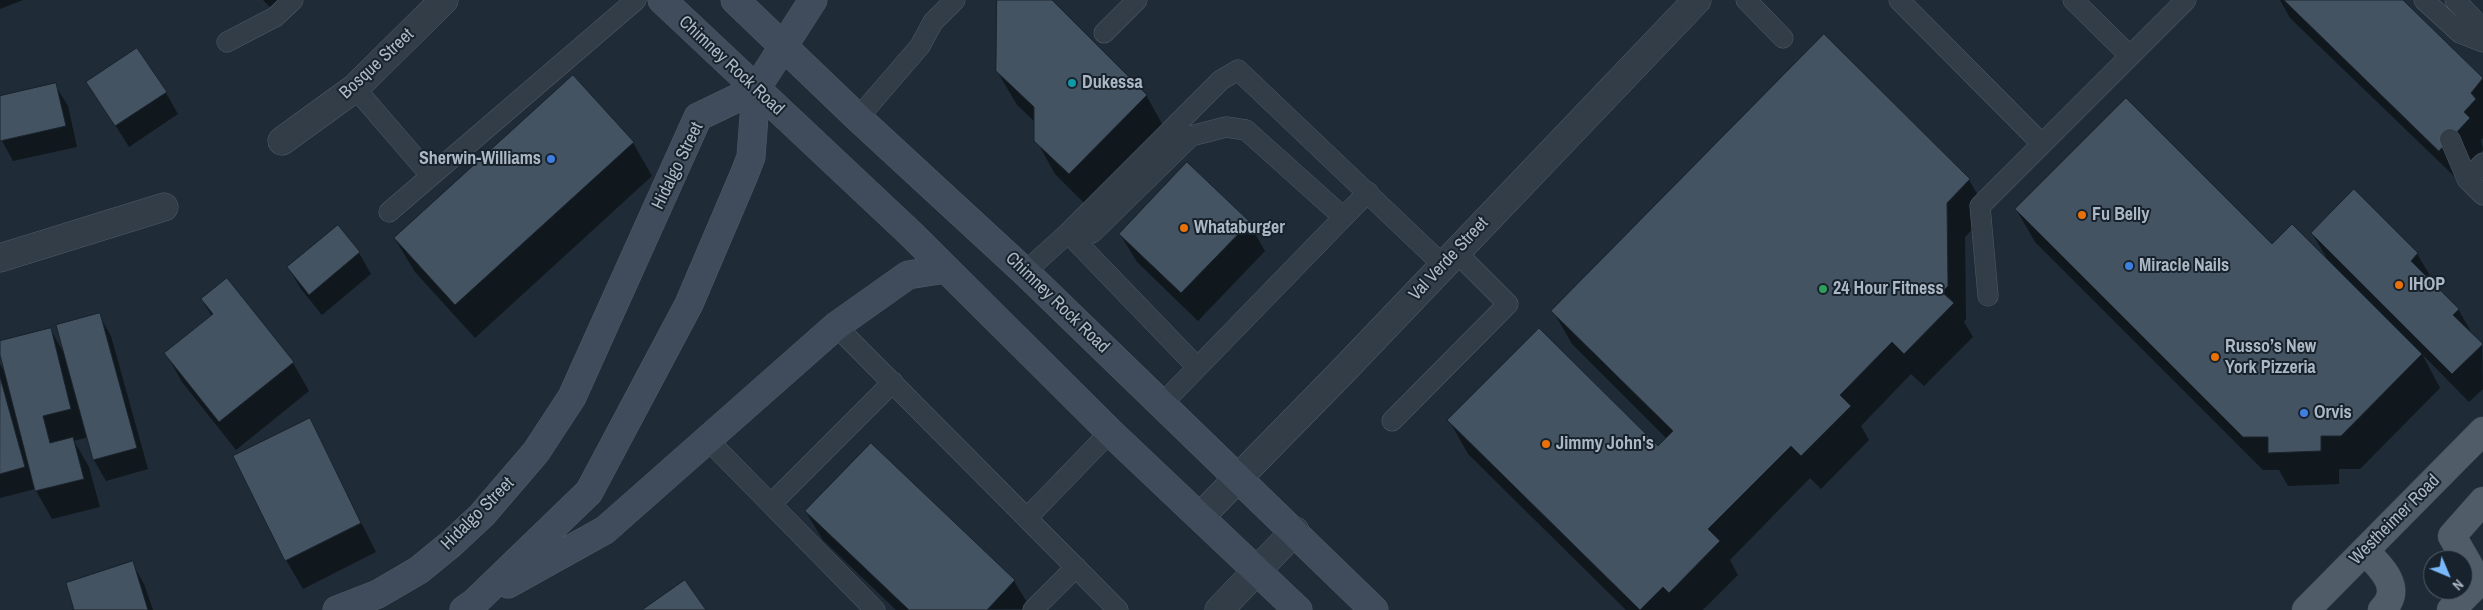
<!DOCTYPE html>
<meta charset="utf-8">
<style>
body{margin:0}
#map{position:relative;width:2483px;height:610px;overflow:hidden;background:#1f2b37;font-family:"Archivo Narrow",sans-serif}
canvas{display:block}
.north{position:absolute;left:2423px;top:550px;width:50px;height:50px;box-sizing:border-box;background:#18222c;border:1px solid #535e69;border-radius:50%;rotate:135deg;font-size:14px;font-weight:700;line-height:20px;text-align:center;color:#acb8c5}
.north::after{content:'';display:block;margin:auto;width:18px;height:22px;background:#7ab8fc;clip-path:polygon(50% 0,100% 100%,50% 72%,0 100%)}
</style>
<div id="map">
<canvas width="2483" height="610"></canvas>
<div class="north">N</div>
</div>
<script>
const g = document.querySelector('canvas').getContext('2d');
g.lineJoin = 'round';
function fill(path, color) {
  g.fillStyle = color;
  g.fill(path, 'evenodd');
}
function stroke(path, color, width, dash) {
  g.strokeStyle = color;
  g.lineWidth = width;
  g.lineCap = dash ? 'butt' : 'round';
  g.setLineDash(dash || []);
  g.stroke(path);
}
function write(font, color, halo, rows, align = 'center') {
  g.font = font + ' "Archivo Narrow",sans-serif';
  g.lineWidth = 4;
  g.setLineDash([]);
  g.textBaseline = 'middle';
  g.strokeStyle = halo;
  g.fillStyle = color;
  for (const [text, x, y, turn = 0] of rows) {
    g.save();
    g.translate(x, y);
    g.rotate((+turn || 0) * Math.PI / 180);
    g.textAlign = isNaN(turn) ? turn : align;
    if (halo) g.strokeText(text, 0, 0);
    g.fillText(text, 0, 0);
    g.restore();
  }
}
fill(new Path2D(`
 M0,0h23l-23,9z
 M263,0h39l-20,20z
 M998,0h53l95,95 19,34 -77,78 -33,-33 -19,-34 -1,-18 -18,-17 -20,-34z
 M2280,0h121l82,80v58l-2,2 2,10 -27,28 -166,-160z
 M88,82l78,11 12,21 -49,33z
 M55,85l13,21 9,41 -64,14 -13,-24v-40z
 M633,143l19,33 -177,162 -60,-66 -20,-33z
 M1969,180l19,33 -23,24 1,82 -2,3 9,15 -49,49 -13,-12 -50,52 8,14 -48,49 -11,-11 -80,82 8,15 -35,35h-77l-158,-156 -19,-34 209,28 9,-9 -95,-95 -19,-33z
 M2354,191l63,63 17,28 -2,2 26,25 16,28 8,8 1,44 -14,13 -47,-48 18,34 -80,81h-21v15l-51,2 -9,-16h-16l-228,-228 -19,-33 256,36 57,17 -17,-29z
 M1249,223l16,28 -67,70 -61,-59 -17,-28z
 M338,227l21,26 12,21 -49,41 -21,-26 -13,-22z
 M227,280l66,83 16,28 -73,59 -54,-68 -16,-29 46,-37 -10,-16z
 M99,315l12,21 37,133 -42,12 -12,-21 -6,-23 -14,4 15,26 11,40 -48,12 -17,-30 -35,9v-134l5,9 -5,-30 50,-14 14,24z
 M309,419l67,133 -73,37 -17,-29z
 M806,512l208,69 17,28 -135,1 -73,-70z
 M132,563l12,21 9,26h-78z`), '#0007');
const building = new Path2D(`
 M997,0h55l95,95 -78,79 -35,-33v-34l-38,-36z
 M2284,0h119l80,78 -12,15 5,6 -12,13 6,6 -31,33z
 M1824,34l146,145 -23,24 1,83 -6,6 12,11 -50,51 -12,-12 -52,53 11,11 -50,50 -10,-10 -83,83 12,12 -51,52 -6,-6 -23,23 -193,-190 92,-92 119,118 15,-15 -122,-120z
 M137,48l30,44 -52,34 -29,-44z
 M573,75l61,67 -179,163 -61,-67z
 M56,83l10,43 -66,15v-45z
 M2126,98l146,146 20,-20 130,130 -81,82h-20v15l-53,2v-16h-25l-228,-228z
 M1187,162l63,60 -69,71 -62,-59z
 M2354,189l64,64 -7,8 48,48 -6,6 30,29 -31,30 -141,-141z
 M338,225l22,27 -51,43 -22,-28z
 M227,278l67,84 -75,60 -55,-69 49,-39 -12,-15z
 M100,313l37,135 -44,12 -37,-135z
 M51,328l20,81 -28,7 7,27 23,-6 11,42 -49,12 -35,-136v-14z
 M0,377l25,90 -25,7z
 M310,418l51,105 -76,38 -52,-105z
 M871,443l144,137 -28,30h-78l-104,-99z
 M133,561l15,49h-74l-8,-27z
 M685,580l21,30h-64z`);
fill(building, '#445361');
stroke(building, '#1a242e', 1);
const lane = new Path2D(`
 M1746,0l37,38
 M1899,0l143,144
 M2073,0l57,56
 M2424,0l36,33 23,9
 M2455,0l28,29
 M1104,33l33,-33
 M227,42l48,-25 18,-17
 M355,88l75,87
 M858,118l62,-72 13,-24 22,-22
 M2450,139l17,40 16,16
 M2467,179l16,-16
 M389,212l247,-212
 M1068,233h24l99,-97 35,-9 20,3 97,87
 M1068,233l129,134
 M1025,272l43,-39 153,-153 17,-10 205,195
 M1988,296l-8,-90 206,-206
 M836,326l282,284
 M1162,404l206,-212
 M1392,421l116,-117 -52,-52
 M707,439l168,171
 M771,504l122,-122
 M1027,518l83,-86
 M1033,610l43,-43`);
const street = new Path2D(`
 M282,141l73,-53 89,-88
 M0,258l164,-51
 M1200,517l142,-145 355,-372
 M1219,610l76,-79`);
const secondary = new Path2D(`
 M662,0l249,234 199,198 188,178
 M735,0l123,118 167,154 349,338
 M508,584l97,-54 231,-204 72,-51 38,-6
 M337,610l41,-16 41,-24 33,-27 30,-28 54,-63 36,-55 126,-280 58,-28
 M464,610l10,-7 115,-111 100,-188 55,-129 7,-18 5,-68 57,-89`);
const primary = new Path2D(`
 M2365,551c16,16 39,37 17,59
 M2479,583l-27,-47 31,-35
 M2306,610l177,-179
 M2451,610l32,-32`);
stroke(lane, '#505b66', 21);
stroke(street, '#505b66', 29);
stroke(secondary, '#505b66', 29);
stroke(primary, '#3c4651', 29);
stroke(lane, '#323d47', 20);
stroke(street, '#323d47', 28);
stroke(secondary, '#404c5b', 28);
stroke(primary, '#505c68', 28);
for (const [x, y, r, color] of [
 [1072,83,5,"#0f9aa8"],
 [551,159,5,"#3f7fe0"],
 [2082,215,5,"#e8710a"],
 [1184,228,5,"#e8710a"],
 [2129,266,5,"#3f7fe0"],
 [2399,285,5,"#e8710a"],
 [1823,289,5,"#2e9e5b"],
 [2215,357,5,"#e8710a"],
 [2304,413,5,"#3f7fe0"],
 [1546,444,5,"#e8710a"]
]) {
  const dot = new Path2D();
  dot.arc(x, y, r, 0, 2 * Math.PI);
  g.fillStyle = color;
  g.fill(dot);
  stroke(dot, '#18222c', 2);
}
write('18px', '#acb8c5', '#18222c', [
 ["Bosque Street",377,64,-43],
 ["Chimney Rock Road",731,66,43],
 ["Hidalgo Street",678,166,-64],
 ["Val Verde Street",1449,259,-47],
 ["Chimney Rock Road",1057,303,44],
 ["Hidalgo Street",478,514,-45],
 ["Westheimer Road",2395,520,-45]
]);
write('bold 18px', '#acb8c5', '#18222c', [
 ["Dukessa",1082,83],
 ["Sherwin-Williams",541,159,"right"],
 ["Fu Belly",2092,215],
 ["Whataburger",1194,228],
 ["Miracle Nails",2139,266],
 ["IHOP",2409,285],
 ["24 Hour Fitness",1833,289],
 ["Russo’s New",2225,347],
 ["York Pizzeria",2225,368],
 ["Orvis",2314,413],
 ["Jimmy John's",1556,444]
], 'left');
</script>
